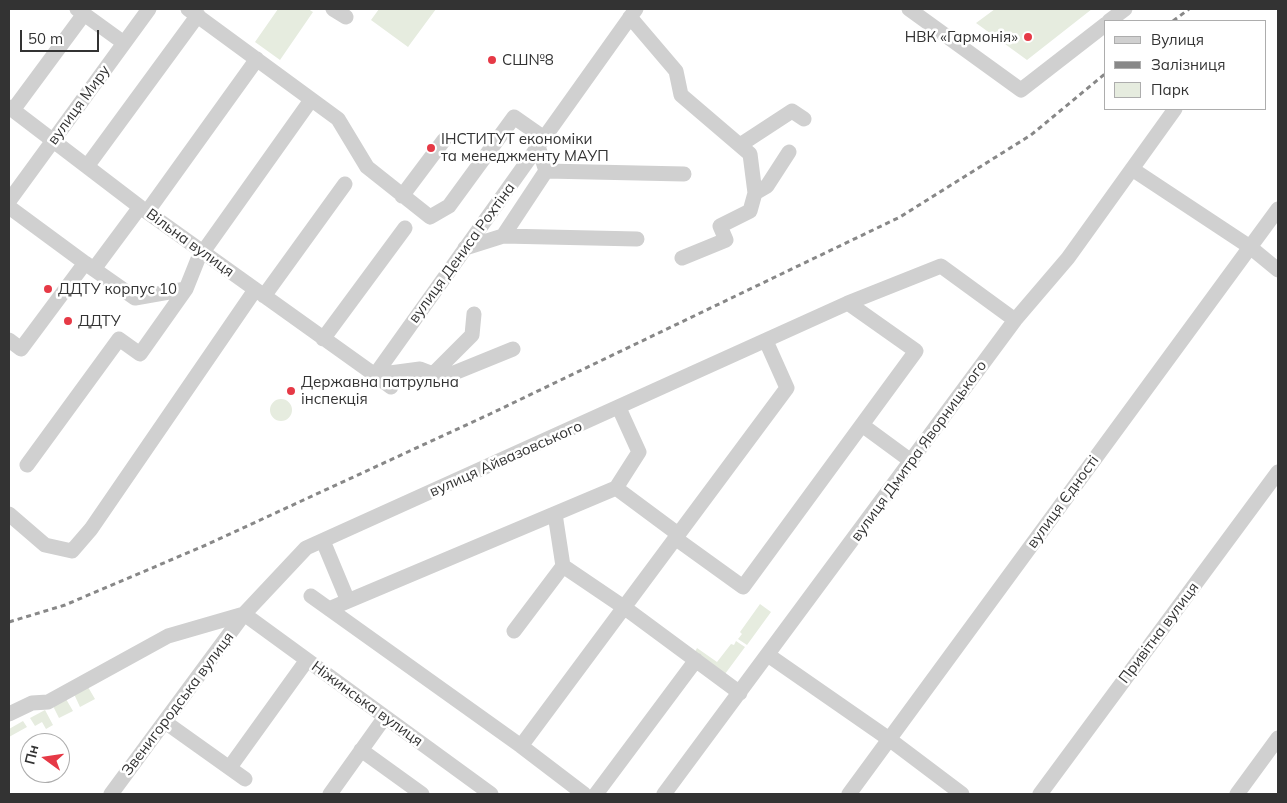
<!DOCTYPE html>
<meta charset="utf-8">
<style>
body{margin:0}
#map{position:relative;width:1287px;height:803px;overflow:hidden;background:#fff;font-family:Mulish,sans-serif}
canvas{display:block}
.frame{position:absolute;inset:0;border:10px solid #333;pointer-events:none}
.legend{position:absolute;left:1104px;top:20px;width:162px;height:90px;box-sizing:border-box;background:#fff;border:1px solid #adadad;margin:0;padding:6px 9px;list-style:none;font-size:15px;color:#333}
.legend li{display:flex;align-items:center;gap:10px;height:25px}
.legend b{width:25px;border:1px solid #adadad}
.north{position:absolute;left:20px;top:733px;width:50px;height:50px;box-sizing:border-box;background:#fff;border:1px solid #adadad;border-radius:50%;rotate:284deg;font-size:14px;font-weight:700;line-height:20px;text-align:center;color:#333}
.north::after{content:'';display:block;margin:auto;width:18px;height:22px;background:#e63946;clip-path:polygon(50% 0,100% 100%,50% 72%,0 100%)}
.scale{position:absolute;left:20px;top:30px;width:79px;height:22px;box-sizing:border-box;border:2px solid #333;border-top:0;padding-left:6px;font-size:15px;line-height:18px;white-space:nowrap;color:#333;-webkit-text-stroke:4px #fff;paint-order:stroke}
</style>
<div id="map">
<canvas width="1287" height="803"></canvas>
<div class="frame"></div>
<ul class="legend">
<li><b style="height:6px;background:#d0d0d0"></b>Вулиця</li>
<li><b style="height:6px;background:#888"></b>Залізниця</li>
<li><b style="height:14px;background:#e6ecdf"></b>Парк</li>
</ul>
<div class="north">Пн</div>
<div class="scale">50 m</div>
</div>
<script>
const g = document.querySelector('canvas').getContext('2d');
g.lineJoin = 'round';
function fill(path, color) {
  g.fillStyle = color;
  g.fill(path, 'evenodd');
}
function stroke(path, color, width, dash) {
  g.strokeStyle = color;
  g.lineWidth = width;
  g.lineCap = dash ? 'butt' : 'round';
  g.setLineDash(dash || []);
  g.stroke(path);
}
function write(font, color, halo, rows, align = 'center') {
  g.font = font + ' Mulish,sans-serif';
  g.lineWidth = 5;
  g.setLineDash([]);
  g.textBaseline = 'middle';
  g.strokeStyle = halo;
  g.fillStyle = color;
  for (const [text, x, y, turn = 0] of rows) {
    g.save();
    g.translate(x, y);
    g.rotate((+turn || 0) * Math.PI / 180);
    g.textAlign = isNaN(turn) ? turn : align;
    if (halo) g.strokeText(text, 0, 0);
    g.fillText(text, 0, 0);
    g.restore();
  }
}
fill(new Path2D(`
 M278,9h30l5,3 -33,48 -25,-18z
 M379,9h57l-28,38 -37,-27z
 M995,9h97l-65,51 -51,-37z
 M270 410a11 11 0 1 1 22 0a11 11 0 1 1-22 0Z
 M760,604l11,8 -24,33 -9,-6 4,-5 -2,-2z
 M736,641l9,6 -20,27 -30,-22 2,-4 20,14 14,-18 3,1z
 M88,687l7,12 -15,8 -6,-13z
 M66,699l7,12 -14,7 -6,-12z
 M45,710l8,15 -7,4 -4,-7 -7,4 -5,-8z
 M23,721l4,6 -18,10v-8z`), '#e6ecdf');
stroke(new Path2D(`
 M77,9l47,34
 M188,9l150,110 29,48 63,50 19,-11 65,-89 30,21
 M333,9l13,8
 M909,9l112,81 85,-66
 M630,17l46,54 5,24 69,59 5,39 -5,18 -30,15 6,14 -44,18
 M1109,21l16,-12
 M9,107l131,100 235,168 261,-366
 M13,110l71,-96
 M740,145l52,-34 12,8
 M538,146l8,25 138,3
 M88,165l110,-150
 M1132,169l118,78 28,23
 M755,193l12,-7 22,-34
 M402,196l42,-56
 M9,201l140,-192
 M9,207l76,56 -64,86 -12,-9
 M147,212l110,-153
 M503,236l43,-65
 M465,248l38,-12 134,3
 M85,263l50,35 51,-9 12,-30 113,-159
 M94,269l46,-62
 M264,296l81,-112
 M323,339l82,-111
 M433,374l21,-1 59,-24
 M391,387l-16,-12 45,-6 13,5 39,-39 2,-21
 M862,425l49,36
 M27,465l92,-126 21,15 46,-65
 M616,488l62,46
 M9,514l36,31 27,6 19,-22 164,-239
 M555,514l8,52 62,42 115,85
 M675,538l68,49 173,-236 -68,-48
 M323,541l25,60
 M311,596l210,150 63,48
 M329,609l287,-121 23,-36 -20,-44
 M514,631l49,-65
 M768,655l121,84 73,55
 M9,714l23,-11 16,-1 120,-66 76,-22 62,-66 542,-245 93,-37 74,54
 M165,722l80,57
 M521,746l266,-358 -21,-47
 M361,750l61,44
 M230,767l77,-107
 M111,794l133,-180 247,180
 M330,794l55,-77
 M596,794l100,-134
 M664,794l351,-474 53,-62 107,-149
 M849,794l429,-585
 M1040,794l238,-322
 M1237,794l41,-56`), '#d0d0d0', 15);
stroke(new Path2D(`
 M1173,21l16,-12
 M9,622l56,-17 141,-60 284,-131 410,-197 131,-82 75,-62`), '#888', 3, [5, 4]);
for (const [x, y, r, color] of [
 [1028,37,5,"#e63946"],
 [492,60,5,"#e63946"],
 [431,148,5,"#e63946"],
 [48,289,5,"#e63946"],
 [68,321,5,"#e63946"],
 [291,391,5,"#e63946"]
]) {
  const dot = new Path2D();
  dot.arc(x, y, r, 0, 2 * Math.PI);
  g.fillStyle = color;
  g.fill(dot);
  stroke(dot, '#fff', 2);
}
write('15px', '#333', '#fff', [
 ["НВК «Гармонія»",1018,37,"right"],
 ["СШ№8",502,60],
 ["ІНСТИТУТ економіки",441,139],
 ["та менеджменту МАУП",441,156],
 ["ДДТУ корпус 10",58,289],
 ["ДДТУ",78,321],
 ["Державна патрульна",301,382],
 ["інспекція",301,399]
], 'left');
write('15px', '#333', '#fff', [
 ["вулиця Миру",79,105,-54],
 ["Вільна вулиця",190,243,36],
 ["вулиця Дениса Рохтіна",462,253,-54],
 ["вулиця Дмитра Яворницького",919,451,-54],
 ["вулиця Айвазовського",506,459,-24],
 ["вулиця Єдності",1063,502,-54],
 ["Привітна вулиця",1159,633,-53],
 ["Звенигородська вулиця",178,704,-53],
 ["Ніжинська вулиця",367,704,36]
]);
</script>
